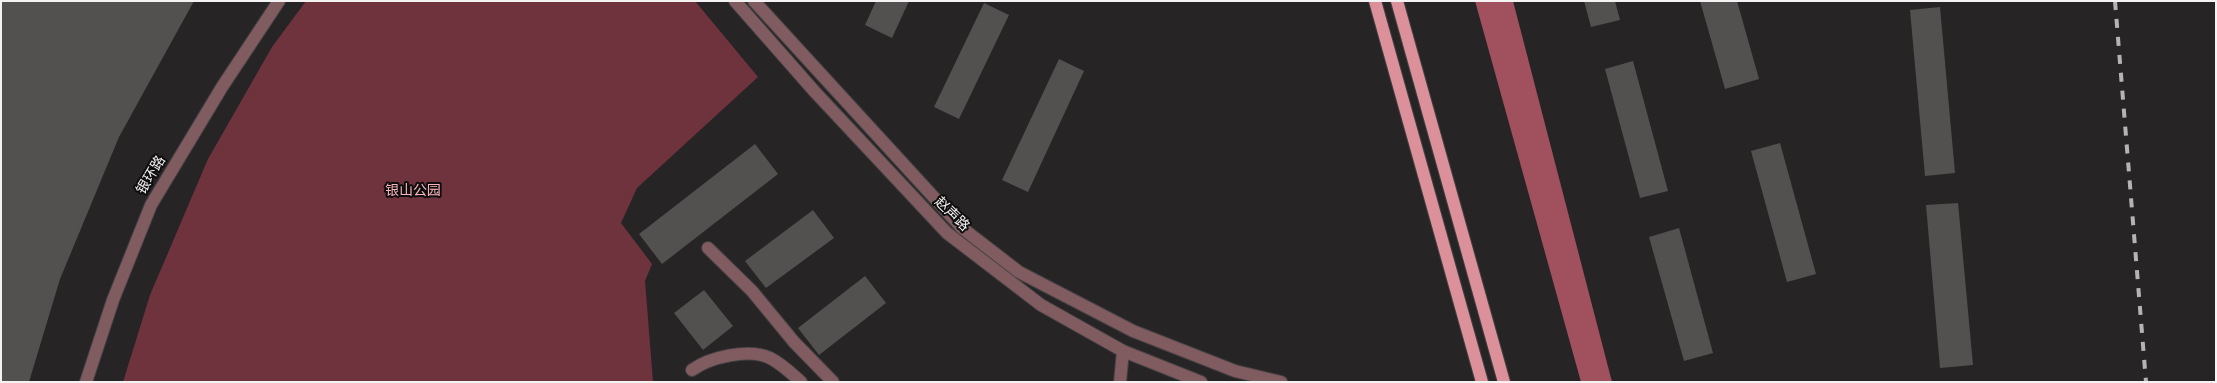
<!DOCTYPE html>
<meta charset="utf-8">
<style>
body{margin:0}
#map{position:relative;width:2217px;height:383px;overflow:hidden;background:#272425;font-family:Raleway,sans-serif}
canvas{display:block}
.frame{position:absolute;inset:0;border:2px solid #f4f2f2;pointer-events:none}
</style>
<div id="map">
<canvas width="2217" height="383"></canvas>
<div class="frame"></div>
</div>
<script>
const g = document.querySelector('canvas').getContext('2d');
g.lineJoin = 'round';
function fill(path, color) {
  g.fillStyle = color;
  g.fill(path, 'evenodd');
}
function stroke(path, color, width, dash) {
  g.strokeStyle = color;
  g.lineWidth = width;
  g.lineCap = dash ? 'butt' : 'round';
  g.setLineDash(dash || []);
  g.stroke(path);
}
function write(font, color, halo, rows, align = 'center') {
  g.font = font + ' Raleway,"Noto Sans SC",sans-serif';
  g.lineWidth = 4;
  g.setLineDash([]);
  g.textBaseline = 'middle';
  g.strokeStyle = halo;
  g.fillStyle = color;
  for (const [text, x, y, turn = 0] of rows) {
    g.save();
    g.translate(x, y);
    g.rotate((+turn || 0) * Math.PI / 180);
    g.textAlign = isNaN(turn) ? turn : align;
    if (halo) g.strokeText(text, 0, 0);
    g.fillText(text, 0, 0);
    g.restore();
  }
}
fill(new Path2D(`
 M306,1h389l63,76 -121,111 -16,35 31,41 -7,17 8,101h-530l27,-87 58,-136 64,-112z`), '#6f333d');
fill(new Path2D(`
 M1475,1h38l99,381h-31z`), '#a1505d');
fill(new Path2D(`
 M1,1h193l-75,136 -59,142 -31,103h-28z
 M876,1h33l-17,37 -27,-13z
 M1584,1h31l5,19 -29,7z
 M1700,1h37l22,78 -34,10z
 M984,3l25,12 -50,104 -25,-12z
 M1940,7l15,166 -30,3 -15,-166z
 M1059,59l25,12 -56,121 -26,-12z
 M1633,61l35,130 -28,7 -35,-129z
 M1780,143l36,131 -29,8 -36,-131z
 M755,144l23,30 -116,90 -23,-30z
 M1958,203l15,162 -33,3 -14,-163z
 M813,210l21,28 -68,50 -21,-27z
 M1679,228l34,125 -29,8 -35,-124z
 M865,276l21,27 -67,52 -21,-27z
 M704,290l29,36 -30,24 -29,-37z`), '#535050');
const minor = new Path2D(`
 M735,1l80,91 132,141 94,72 82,46 78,31
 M754,1l208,227 57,44 114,59 102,40 46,11
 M708,248l44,43 42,51 39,40
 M692,370c18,-13 57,-22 78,-12 12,6 21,15 31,24
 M86,382l27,-82 38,-95 71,-118 57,-86
 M1120,382l3,-31`);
const major = new Path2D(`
 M1375,1l107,381
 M1397,1l107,381`);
stroke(minor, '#444142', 14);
stroke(major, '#444142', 14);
stroke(minor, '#805b60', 12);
stroke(major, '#dc919a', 12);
stroke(new Path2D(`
 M2115,1l31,381`), '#b5b3b3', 4, [9, 9]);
write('14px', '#f4f2f2', '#0f0e0e', [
 ["银环路",151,175,-59],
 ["赵声路",952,214,44]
]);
write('14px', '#fab4bc', '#0f0e0e', [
 ["银山公园",413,191]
]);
</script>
